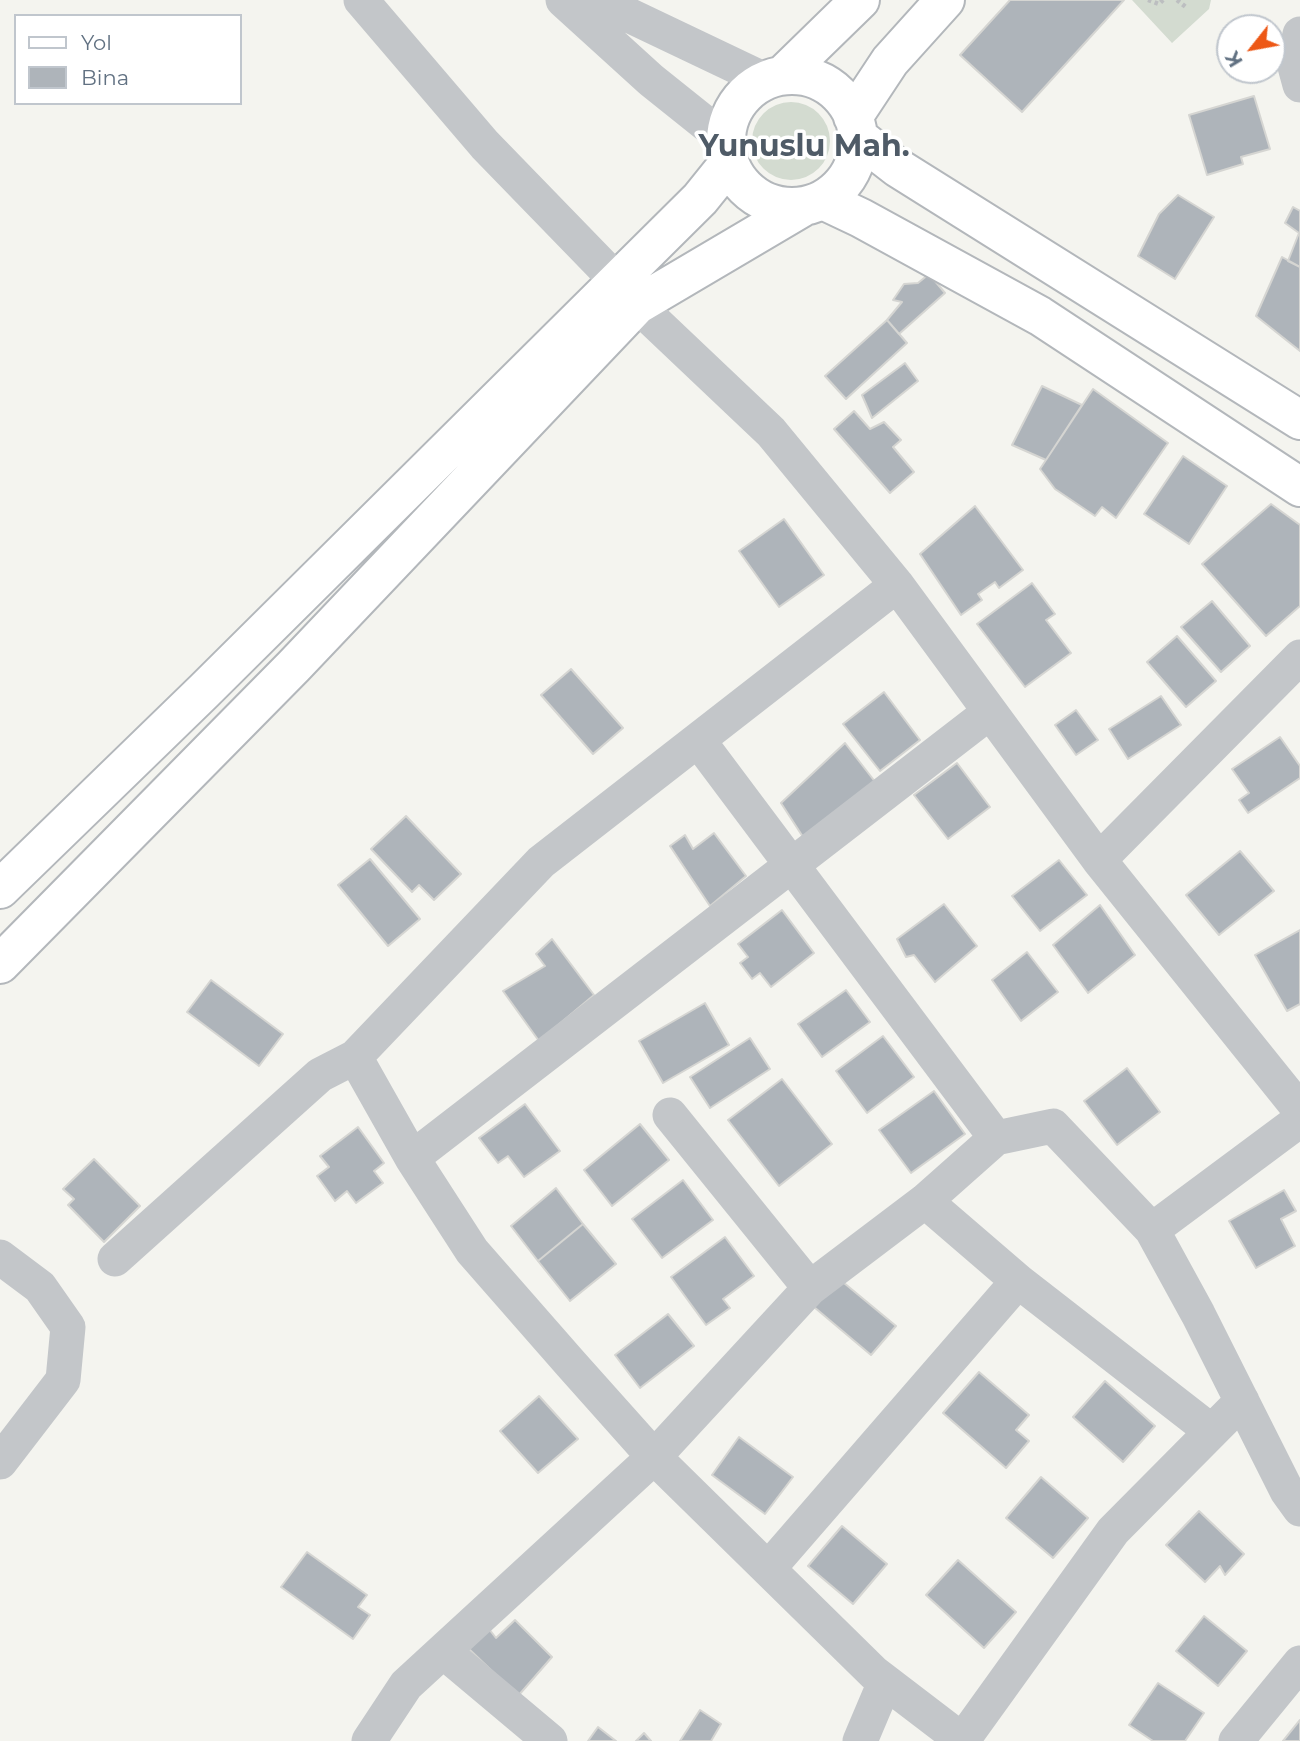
<!DOCTYPE html>
<style>
body{margin:0}
#map{position:relative;width:1300px;height:1741px;overflow:hidden;background:#f4f4ef;font-family:Montserrat,sans-serif}
canvas{display:block}
.legend{position:absolute;left:14px;top:14px;width:228px;height:91px;box-sizing:border-box;background:#fff;border:2px solid #c0c6cd;margin:0;padding:9px 12px;list-style:none;font-size:21px;color:#617182}
.legend li{display:flex;align-items:center;gap:14px;height:35px}
.legend b{width:35px;border:2px solid #c0c6cd}
.north{position:absolute;left:1216px;top:14px;width:70px;height:70px;box-sizing:border-box;background:#fff;border:2px solid #c0c6cd;border-radius:50%;rotate:239deg;font-size:19px;font-weight:700;line-height:28px;text-align:center;color:#617182}
.north::after{content:'';display:block;margin:auto;width:24px;height:32px;background:#ed5816;clip-path:polygon(50% 0,100% 100%,50% 72%,0 100%)}
</style>
<div id="map">
<canvas width="1300" height="1741"></canvas>
<ul class="legend">
<li><b style="height:9px;background:#fff"></b>Yol</li>
<li><b style="height:19px;background:#aeb4ba"></b>Bina</li>
</ul>
<div class="north">K</div>
</div>
<script>
const g = document.querySelector('canvas').getContext('2d');
g.lineJoin = 'round';
function fill(path, color) {
  g.fillStyle = color;
  g.fill(path, 'evenodd');
}
function stroke(path, color, width, dash) {
  g.strokeStyle = color;
  g.lineWidth = width;
  g.lineCap = dash ? 'butt' : 'round';
  g.setLineDash(dash || []);
  g.stroke(path);
}
function write(font, color, halo, rows, align = 'center') {
  g.font = font + ' Montserrat,sans-serif';
  g.lineWidth = 7;
  g.setLineDash([]);
  g.textBaseline = 'middle';
  g.strokeStyle = halo;
  g.fillStyle = color;
  for (const [text, x, y, turn = 0] of rows) {
    g.save();
    g.translate(x, y);
    g.rotate((+turn || 0) * Math.PI / 180);
    g.textAlign = isNaN(turn) ? turn : align;
    if (halo) g.strokeText(text, 0, 0);
    g.fillText(text, 0, 0);
    g.restore();
  }
}
fill(new Path2D(`
 M1132,0h79l-2,9 -37,34z
 M752 141a39 39 0 1 1 78 0a39 39 0 1 1-78 0Z`), '#d3dbd0');
const building = new Path2D(`
 M1010,0h114l-102,112 -62,-57z
 M1254,96l16,53 -29,8 2,7 -36,11 -18,-60z
 M1178,195l36,22 -39,62 -37,-23 21,-42z
 M1293,207l7,4v56l-12,-6 11,-28 -14,-10z
 M1282,257l18,10v84l-44,-35z
 M929,274l16,19 -46,41 -12,-14 15,-18 -9,-2 11,-16 14,-1z
 M887,320l20,23 -61,56 -21,-23z
 M905,363l13,18 -46,37 -10,-23z
 M1042,386l40,19 -36,55 -34,-15z
 M1093,389l75,54 -52,75 -14,-11 -7,9 -40,-27 -15,-20z
 M854,411l16,18 14,-7 17,18 -8,7 21,25 -24,21 -56,-64z
 M1183,456l44,30 -38,58 -45,-30z
 M1271,504l29,21v81l-34,30 -64,-72z
 M975,506l48,64 -24,18 -4,-6 -17,12 4,6 -21,15 -41,-61z
 M784,519l40,56 -45,32 -40,-56z
 M1032,583l23,31 -9,6 25,33 -46,34 -48,-63z
 M1212,601l38,45 -29,26 -40,-45z
 M1177,636l39,45 -30,26 -39,-45z
 M571,669l52,59 -30,26 -52,-59z
 M884,692l36,48 -40,31 -37,-47z
 M1161,696l20,29 -53,34 -19,-30z
 M1076,710l22,30 -22,15 -21,-30z
 M1280,737l20,29v12l-52,35 -9,-13 10,-7 -17,-24z
 M845,743l31,40 -71,57 -24,-37z
 M957,763l33,44 -42,32 -34,-44z
 M406,816l55,58 -27,26 -15,-15 -7,7 -41,-43z
 M714,833l32,43 -36,30 -40,-60 15,-11 8,14z
 M1240,851l34,40 -55,44 -33,-40z
 M370,859l50,60 -32,27 -50,-61z
 M1059,860l28,35 -47,36 -28,-35z
 M944,904l33,42 -42,36 -21,-27 -8,2 -9,-18z
 M1100,905l35,50 -47,38 -35,-48z
 M782,910l32,43 -43,34 -11,-14 -8,6 -12,-16 8,-6 -10,-13z
 M1300,930v74l-13,7 -32,-56z
 M552,939l42,56 -55,46 -36,-50 42,-25 -9,-12z
 M1027,952l31,40 -37,29 -29,-41z
 M211,980l72,54 -24,32 -72,-54z
 M846,990l24,32 -48,35 -24,-33z
 M705,1003l24,42 -66,38 -24,-42z
 M883,1036l31,41 -47,36 -31,-42z
 M750,1038l20,31 -60,39 -20,-31z
 M1127,1068l33,44 -43,33 -33,-44z
 M782,1079l50,65 -53,42 -51,-66z
 M934,1091l31,43 -54,39 -32,-43z
 M525,1104l35,47 -36,26 -16,-21 -10,7 -19,-25z
 M640,1124l29,36 -57,46 -28,-36z
 M358,1127l26,36 -10,8 9,12 -27,20 -9,-12 -12,10 -18,-25 12,-9 -9,-11z
 M94,1159l46,47 -36,36 -36,-37 6,-6 -11,-10z
 M683,1180l30,40 -51,38 -30,-39z
 M556,1188l27,36 -45,37 -27,-35z
 M1284,1190l12,21 -15,8 14,27 -39,22 -27,-47z
 M583,1224l33,40 -46,37 -32,-40z
 M725,1237l29,39 -31,23 7,9 -24,17 -35,-48z
 M838,1278l58,48 -25,29 -57,-48z
 M668,1314l26,32 -54,42 -25,-33z
 M979,1372l50,43 -13,15 13,11 -23,27 -63,-55z
 M1105,1381l50,45 -32,36 -50,-45z
 M539,1396l39,43 -40,34 -38,-42z
 M739,1437l54,40 -28,37 -53,-39z
 M1041,1477l47,41 -35,40 -47,-40z
 M1199,1511l45,43 -19,21 -5,-9 -15,16 -39,-37z
 M842,1526l45,38 -34,40 -45,-38z
 M307,1552l60,43 -9,12 12,8 -17,24 -72,-52z
 M958,1560l58,52 -32,36 -58,-53z
 M1204,1616l43,35 -29,35 -42,-35z
 M515,1620l37,37 -34,39 -49,-47 20,-20 7,9z
 M1158,1683l46,30 -19,28h-32l-24,-16z
 M700,1710l21,14 -10,17h-31z
 M1300,1720v21h-17z
 M598,1727l18,14h-28z
 M644,1733l7,8h-15z`);
fill(building, '#aeb4ba');
stroke(building, '#d5d5d2', 2);
const major = new Path2D(`
 M783,75l77,-75
 M726 141a66 66 0 1 1 132 0a66 66 0 1 1-132 0Z
 M853,117l37,-56 55,-61
 M858,137l40,31 402,252
 M823,200l38,18 179,98 260,171
 M0,889l204,-198 496,-492 29,-36
 M0,964l294,-298 343,-361 166,-98`);
stroke(major, '#b3b7bb', 42);
stroke(new Path2D(`
 M1148,0l11,4 4,-4
 M1177,0l10,8`), '#bcbec0', 4.5, [3.5, 3.5]);
stroke(new Path2D(`
 M361,0l124,145 132,136
 M563,0l88,80 75,60
 M597,0l168,80
 M1300,34l-6,29 6,22
 M637,305l134,127 126,153 202,275 201,250
 M897,585l-356,277 -186,195 57,101 60,93 99,113 83,93 220,216 89,68
 M698,740l298,398 57,-12 99,104
 M1099,860l201,-203
 M670,1115l140,173
 M1300,1120l-148,110 46,84 89,177 13,18
 M412,1158l578,-446
 M925,1201l93,80 193,150
 M0,1257l40,30 28,40 -5,53 -63,82
 M115,1259l205,-184 35,-18
 M768,1569l250,-288
 M444,1652l106,89
 M369,1741l37,-56 248,-228 156,-169 115,-87 71,-63
 M860,1741l25,-59
 M962,1741l151,-210 129,-130
 M1236,1741l64,-78`), '#c3c6c9', 35);
stroke(major, '#fff', 38);
write('bold 30px', '#4f5b67', '#fff', [
 ["Yunuslu Mah.",804,147]
]);
</script>
